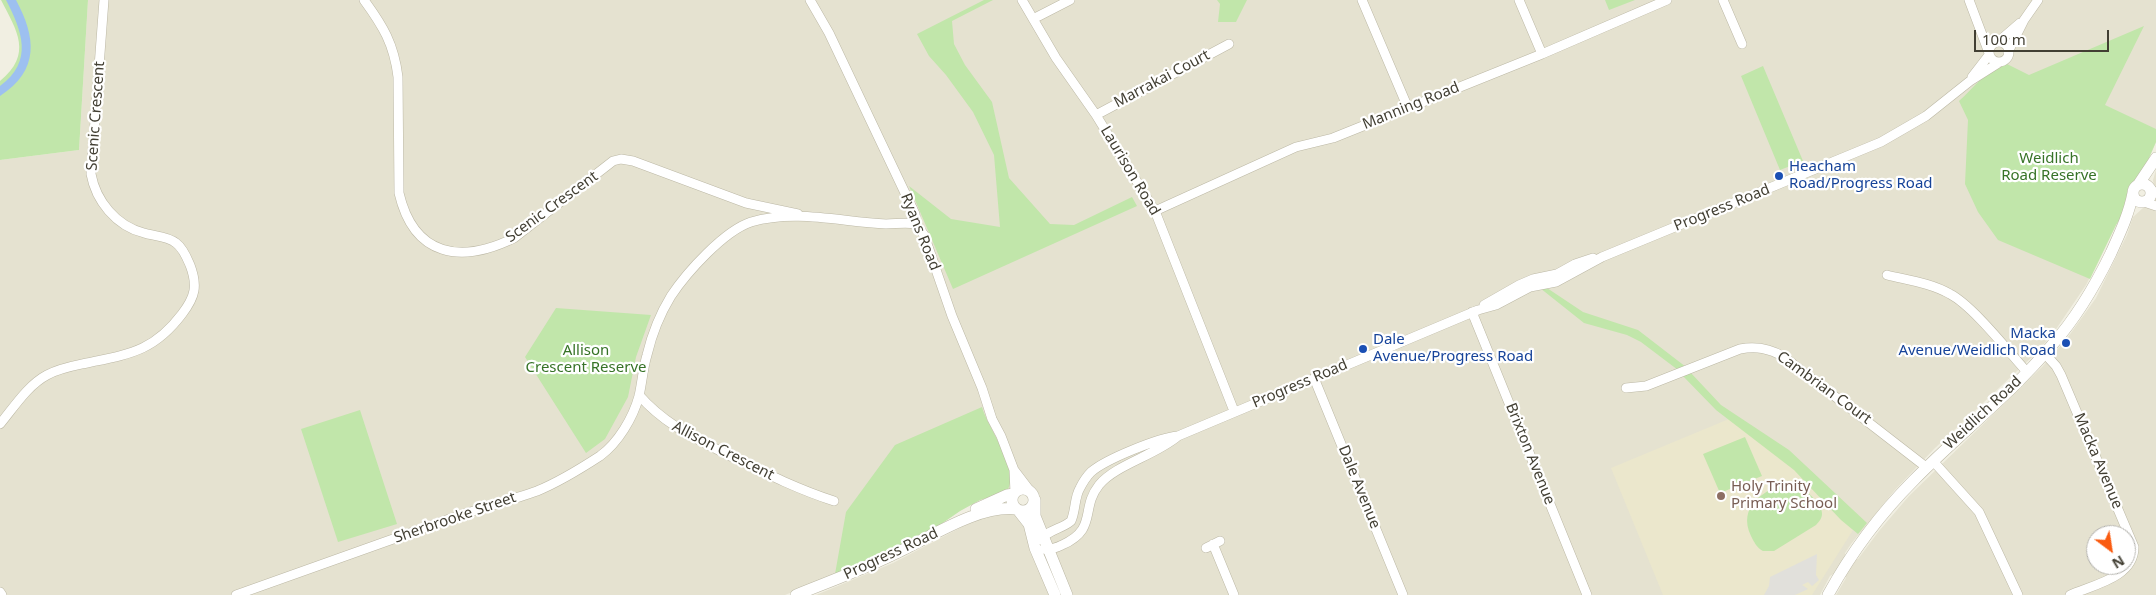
<!DOCTYPE html>
<style>
body{margin:0}
#map{position:relative;width:2156px;height:595px;overflow:hidden;background:#f1efe2;font-family:"Noto Sans",sans-serif}
canvas{display:block}
.north{position:absolute;left:2086px;top:525px;width:50px;height:50px;box-sizing:border-box;background:#fff;border:1px solid #b3b2ad;border-radius:50%;rotate:149deg;font-size:14px;font-weight:700;line-height:20px;text-align:center;color:#423f33}
.north::after{content:'';display:block;margin:auto;width:18px;height:22px;background:#fa5b10;clip-path:polygon(50% 0,100% 100%,50% 72%,0 100%)}
.scale{position:absolute;left:1974px;top:30px;width:135px;height:22px;box-sizing:border-box;border:2px solid #423f33;border-top:0;padding-left:6px;font-size:15px;line-height:18px;white-space:nowrap;color:#423f33;-webkit-text-stroke:4px #fff;paint-order:stroke}
</style>
<div id="map">
<canvas width="2156" height="595"></canvas>
<div class="north">N</div>
<div class="scale">100 m</div>
</div>
<script>
const g = document.querySelector('canvas').getContext('2d');
g.lineJoin = 'round';
function fill(path, color) {
  g.fillStyle = color;
  g.fill(path, 'evenodd');
}
function stroke(path, color, width, dash) {
  g.strokeStyle = color;
  g.lineWidth = width;
  g.lineCap = dash ? 'butt' : 'round';
  g.setLineDash(dash || []);
  g.stroke(path);
}
function write(font, color, halo, rows, align = 'center') {
  g.font = font + ' "Noto Sans",sans-serif';
  g.lineWidth = 4.5;
  g.setLineDash([]);
  g.textBaseline = 'middle';
  g.strokeStyle = halo;
  g.fillStyle = color;
  for (const [text, x, y, turn = 0] of rows) {
    g.save();
    g.translate(x, y);
    g.rotate((+turn || 0) * Math.PI / 180);
    g.textAlign = isNaN(turn) ? turn : align;
    if (halo) g.strokeText(text, 0, 0);
    g.fillText(text, 0, 0);
    g.restore();
  }
}
fill(new Path2D(`
 M88,0h2068v142l-14,32 -12,15 -2,17 -12,19 -30,60 -34,50 -20,22 -98,92 -40,42 -43,53 -6,9v5l-10,15 -5,3 -10,19h-750l-31,-80 -3,-21 -4,-5 -11,-2 -41,13 -20,11 -19,13 -61,32 -95,39h-785v-435l79,-10z
 M2156,170v425h-320l10,-17 -1,-4 10,-14 3,-1 21,-28 30,-35 133,-129 26,-30 28,-39 31,-63 6,-18 20,-18 2,-7 -2,-12zM2096,535h30v30h-30z
 M1010,512l14,9 28,74h-236l77,-32 88,-46z`), '#e5e2d0');
fill(new Path2D(`
 M1729,419l65,50 14,14 22,26 23,21 -41,65h-149l-52,-127z`), '#ebe7cc');
fill(new Path2D(`
 M1,0h87l-9,150 -79,10v-79c33,-27 17,-50 1,-81z
 M984,0h9l-41,21 2,23 11,21 27,37 17,76 41,46 24,1 58,-28 5,9 -184,83 -44,-103 42,33 49,8 -6,-72 -21,-43 -27,-37 -17,-19 -12,-22z
 M1217,0h30l-11,22h-18l2,-18z
 M1605,0h30l-26,10z
 M2144,26l-39,79 51,24v13l-14,32 -12,15 -2,17 -12,19 -26,54 -92,-39 -20,-28 -13,-28 3,-64 -9,-19c15,-13 27,-31 46,-38l24,12z
 M1763,66l40,95 -23,9 -39,-94z
 M1540,288h7l36,24 55,18 48,37 -8,3 -37,-28 -14,-7 -43,-12z
 M556,308l95,7 -15,42 -8,40 -23,42 -19,14 -61,-96z
 M1690,372l31,33 68,45 78,73 -9,11 -17,-14 -47,-50 -78,-60 -34,-35z
 M982,407c5,20 41,66 24,85l-26,8 -20,11 -26,18 -26,14 -73,31 11,-62 49,-67z
 M360,410l37,114 -59,18 -37,-113z
 M1745,437l17,39 -42,17 -17,-39z
 M1788,481c10,1 35,22 34,33 0,4 -3,8 -6,11l-42,26h-11c-6,-3 -9,-9 -12,-15 -14,-30 13,-45 37,-55z`), '#c1e6aa');
fill(new Path2D(`
 M1817,554l-1,21 3,5 -7,6 -4,-4 -6,3 6,4 -13,6h-31l5,-9 1,-9z`), '#e1e0db');
fill(new Path2D(`
 M6,0h10c20,37 24,70 -16,96v-10c34,-25 22,-55 6,-86z`), '#9dc0f0');
const minor = new Path2D(`
 M364,0c19,26 30,44 34,77l1,116c15,64 62,71 115,45l99,-77 8,-2 12,2 113,42 52,11
 M810,0l19,33 86,181 1,10 8,11 28,81 30,72 10,31 9,17 13,34 16,21
 M1022,0l34,58 40,57 59,96 79,200
 M1362,0l46,108
 M1519,0l23,54
 M1723,0l19,44
 M1969,0l20,53
 M1033,19l37,-19
 M1998,42l22,-19
 M1989 52a10 10 0 1 1 20 0a10 10 0 1 1-20 0Z
 M2008,52l16,-32 14,-20
 M1972,77l17,-22
 M1096,115l133,-71
 M2150,189l6,4
 M2144,202l12,4
 M1155,211l141,-64 37,-9 209,-84 125,-54
 M1887,275c20,5 44,8 63,19 23,12 58,57 77,78
 M1484,305l35,-20 14,-6 24,-5 18,-10 18,-6
 M1472,312l115,283
 M2045,354l11,12 5,9 73,172c0,31 -42,38 -64,48
 M1314,378l89,217
 M1626,388l20,-2 94,-37c16,-3 29,-1 44,8l142,110
 M639,395c25,29 56,43 89,60 35,17 69,34 106,46
 M0,424c14,-17 28,-39 47,-49 13,-7 26,-9 40,-12 43,-9 67,-12 95,-49 13,-17 16,-28 8,-49 -3,-7 -7,-17 -14,-22 -8,-7 -23,-7 -32,-10 -28,-7 -48,-32 -53,-59l13,-174
 M1933,461l46,51 39,83
 M1014,470l1,23
 M1041,540c6,-10 21,-11 30,-19 5,-11 3,-23 9,-33 3,-6 7,-12 11,-16 15,-13 67,-34 87,-36l300,-126 18,-5 34,-18 26,-5 46,-25 279,-115 45,-26 44,-35 30,-19
 M1213,544l21,51
 M1206,548l14,-7
 M1043,549c7,1 13,-1 19,-4 36,-16 18,-36 37,-60 16,-20 57,-30 79,-49
 M0,592l2,3
 M236,595c72,-26 144,-51 216,-77 28,-10 57,-17 85,-27 22,-9 43,-22 63,-35 18,-13 33,-38 39,-60 3,-13 4,-28 8,-41 5,-21 13,-41 24,-59 16,-24 53,-65 80,-74 45,-13 90,0 135,2 10,0 19,-2 30,0`);
const tertiary = new Path2D(`
 M2133 193a9 9 0 1 1 18 0a9 9 0 1 1-18 0Z
 M2138,185l18,-27
 M1012 500a11 11 0 1 1 22 0a11 11 0 1 1-22 0Z
 M1035,500v16l32,79
 M976,509l31,-14 7,-1
 M1018,510l11,14 6,24 20,47
 M796,595c32,-13 65,-25 96,-40 36,-16 86,-51 125,-46
 M1828,595c23,-42 52,-81 86,-115 45,-46 97,-86 138,-135 25,-28 43,-59 59,-92 9,-20 18,-39 22,-60`);
stroke(minor, '#bcb8a5', 10);
stroke(tertiary, '#bcb8a5', 12);
stroke(minor, '#fff', 9);
stroke(tertiary, '#fff', 11);
for (const [x, y, r, color] of [
 [1779,176,5,"#1a4fb4"],
 [2066,343,5,"#1a4fb4"],
 [1363,349,5,"#1a4fb4"],
 [1721,496,5,"#8d6e63"]
]) {
  const dot = new Path2D();
  dot.arc(x, y, r, 0, 2 * Math.PI);
  g.fillStyle = color;
  g.fill(dot);
  stroke(dot, '#fff', 2);
}
write('15px', '#423f33', '#fff', [
 ["Marrakai Court",1162,79,-28],
 ["Manning Road",1411,106,-22],
 ["Scenic Crescent",96,116,-86],
 ["Laurison Road",1130,171,59],
 ["Scenic Crescent",552,207,-36],
 ["Progress Road",1722,208,-22],
 ["Ryans Road",920,232,68],
 ["Progress Road",1300,384,-23],
 ["Cambrian Court",1824,388,36],
 ["Weidlich Road",1983,413,-43],
 ["Allison Crescent",723,451,27],
 ["Brixton Avenue",1530,454,68],
 ["Macka Avenue",2098,461,67],
 ["Dale Avenue",1359,487,68],
 ["Sherbrooke Street",455,518,-19],
 ["Progress Road",891,554,-25]
]);
write('15px', '#377327', '#fff', [
 ["Weidlich",2049,159],
 ["Road Reserve",2049,176],
 ["Allison",586,351],
 ["Crescent Reserve",586,368]
]);
write('15px', '#164399', '#fff', [
 ["Heacham",1789,167],
 ["Road/Progress Road",1789,184],
 ["Macka",2056,334,"right"],
 ["Avenue/Weidlich Road",2056,351,"right"],
 ["Dale",1373,340],
 ["Avenue/Progress Road",1373,357]
], 'left');
write('15px', '#785e54', '#fff', [
 ["Holy Trinity",1731,487],
 ["Primary School",1731,504]
], 'left');
</script>
